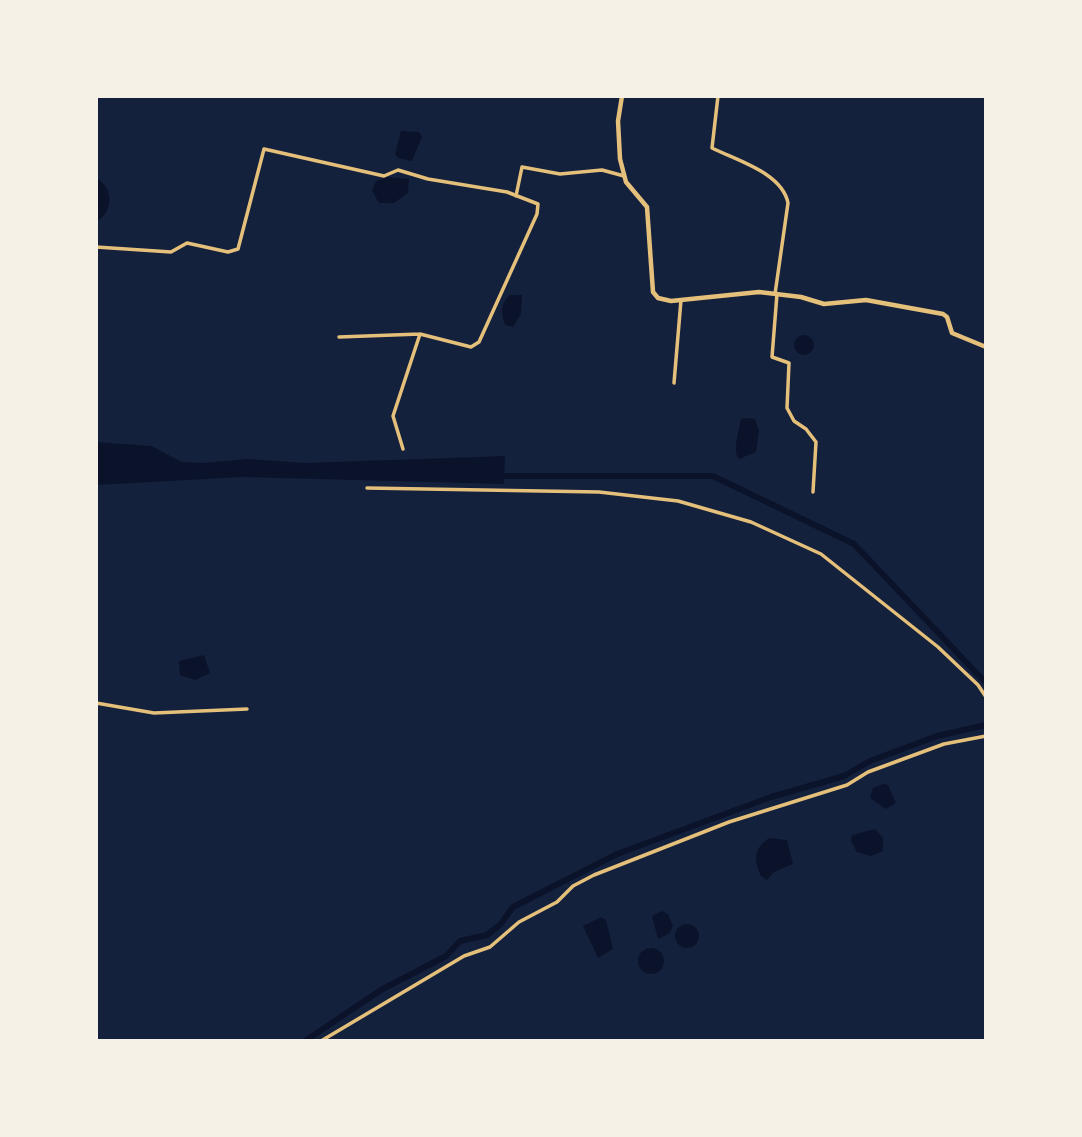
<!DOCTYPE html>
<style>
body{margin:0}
#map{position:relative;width:1082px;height:1137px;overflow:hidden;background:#14213d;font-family:"Alegreya Sans",sans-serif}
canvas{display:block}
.frame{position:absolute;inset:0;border:98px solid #f6f1e7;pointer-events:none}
</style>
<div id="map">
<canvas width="1082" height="1137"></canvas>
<div class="frame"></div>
</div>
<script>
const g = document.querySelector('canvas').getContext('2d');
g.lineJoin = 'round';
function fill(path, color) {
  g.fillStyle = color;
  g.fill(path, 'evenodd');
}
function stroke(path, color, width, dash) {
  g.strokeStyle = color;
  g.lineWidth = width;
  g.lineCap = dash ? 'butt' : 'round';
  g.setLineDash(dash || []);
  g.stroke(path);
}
fill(new Path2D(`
 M401,131l18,1 3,5 -10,24 -14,-3 -3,-4z
 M388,177l21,2 -1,14 -14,10h-15l-7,-12 4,-10z
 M96,178c17,9 18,31 3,42h-3z
 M510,295h12l-1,19 -8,13 -8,-2c-4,-11 -5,-22 5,-30z
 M794 345a10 10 0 1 1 20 0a10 10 0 1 1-20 0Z
 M747,418l8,1 4,12 -3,21 -17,7c-7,-8 0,-28 2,-40z
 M96,442l55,4 31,16 21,1 45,-4 57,4 200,-7 -1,28 -261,-7 -147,8z
 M204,655l6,18 -15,7 -15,-5 -1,-14z
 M883,784l5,1 8,18 -10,6 -16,-11 3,-10z
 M875,829l8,9v13l-12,5 -14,-4 -6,-11 1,-6z
 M769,838l18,2 6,24 -19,8 -7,8 -6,-4c-8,-18 -7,-27 8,-38z
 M662,911l6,3 5,12 -3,7 -12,6 -6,-23z
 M601,917l5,3 7,29 -15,9 -15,-32z
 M675 936a12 12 0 1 1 24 0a12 12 0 1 1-24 0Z
 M638 961a13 13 0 1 1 26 0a13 13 0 1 1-26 0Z`), '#0b132b');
stroke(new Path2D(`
 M497,476h216l141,68 132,139
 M305,1041l76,-51 65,-34 14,-15 27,-6 13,-10 13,-18 104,-53 154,-57 73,-21 26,-15 67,-25 49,-11`), '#0b132b', 6);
stroke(new Path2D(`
 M718,96l-6,52c26,13 70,25 76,55l-13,91
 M516,196l6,-29 38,7 42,-4 22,6
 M96,247l75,5 16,-9 41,9 10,-3 26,-100 120,27 14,-6 30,9 79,13 31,12 -1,10 -58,128 -8,5 -51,-13 -27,82 10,33
 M777,294l-5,63 17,6 -2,45 7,13 12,8 10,13 -3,50
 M339,337l81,-3
 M674,383l7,-83
 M367,488l232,4 79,9 73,21 70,32 117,93 40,38 8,12
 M96,703l58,10 93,-4
 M321,1041l143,-85 26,-9 29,-25 38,-20 16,-16 21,-11 135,-53 118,-37 21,-13 76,-28 42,-8`), '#e5c07b', 3.5);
stroke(new Path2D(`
 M622,96l-4,25 2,38 6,23 21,25 6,85 5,6 13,3 88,-9 42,5 23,7 42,-4 77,14 4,3 5,16 34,14`), '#e5c07b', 4.5);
</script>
